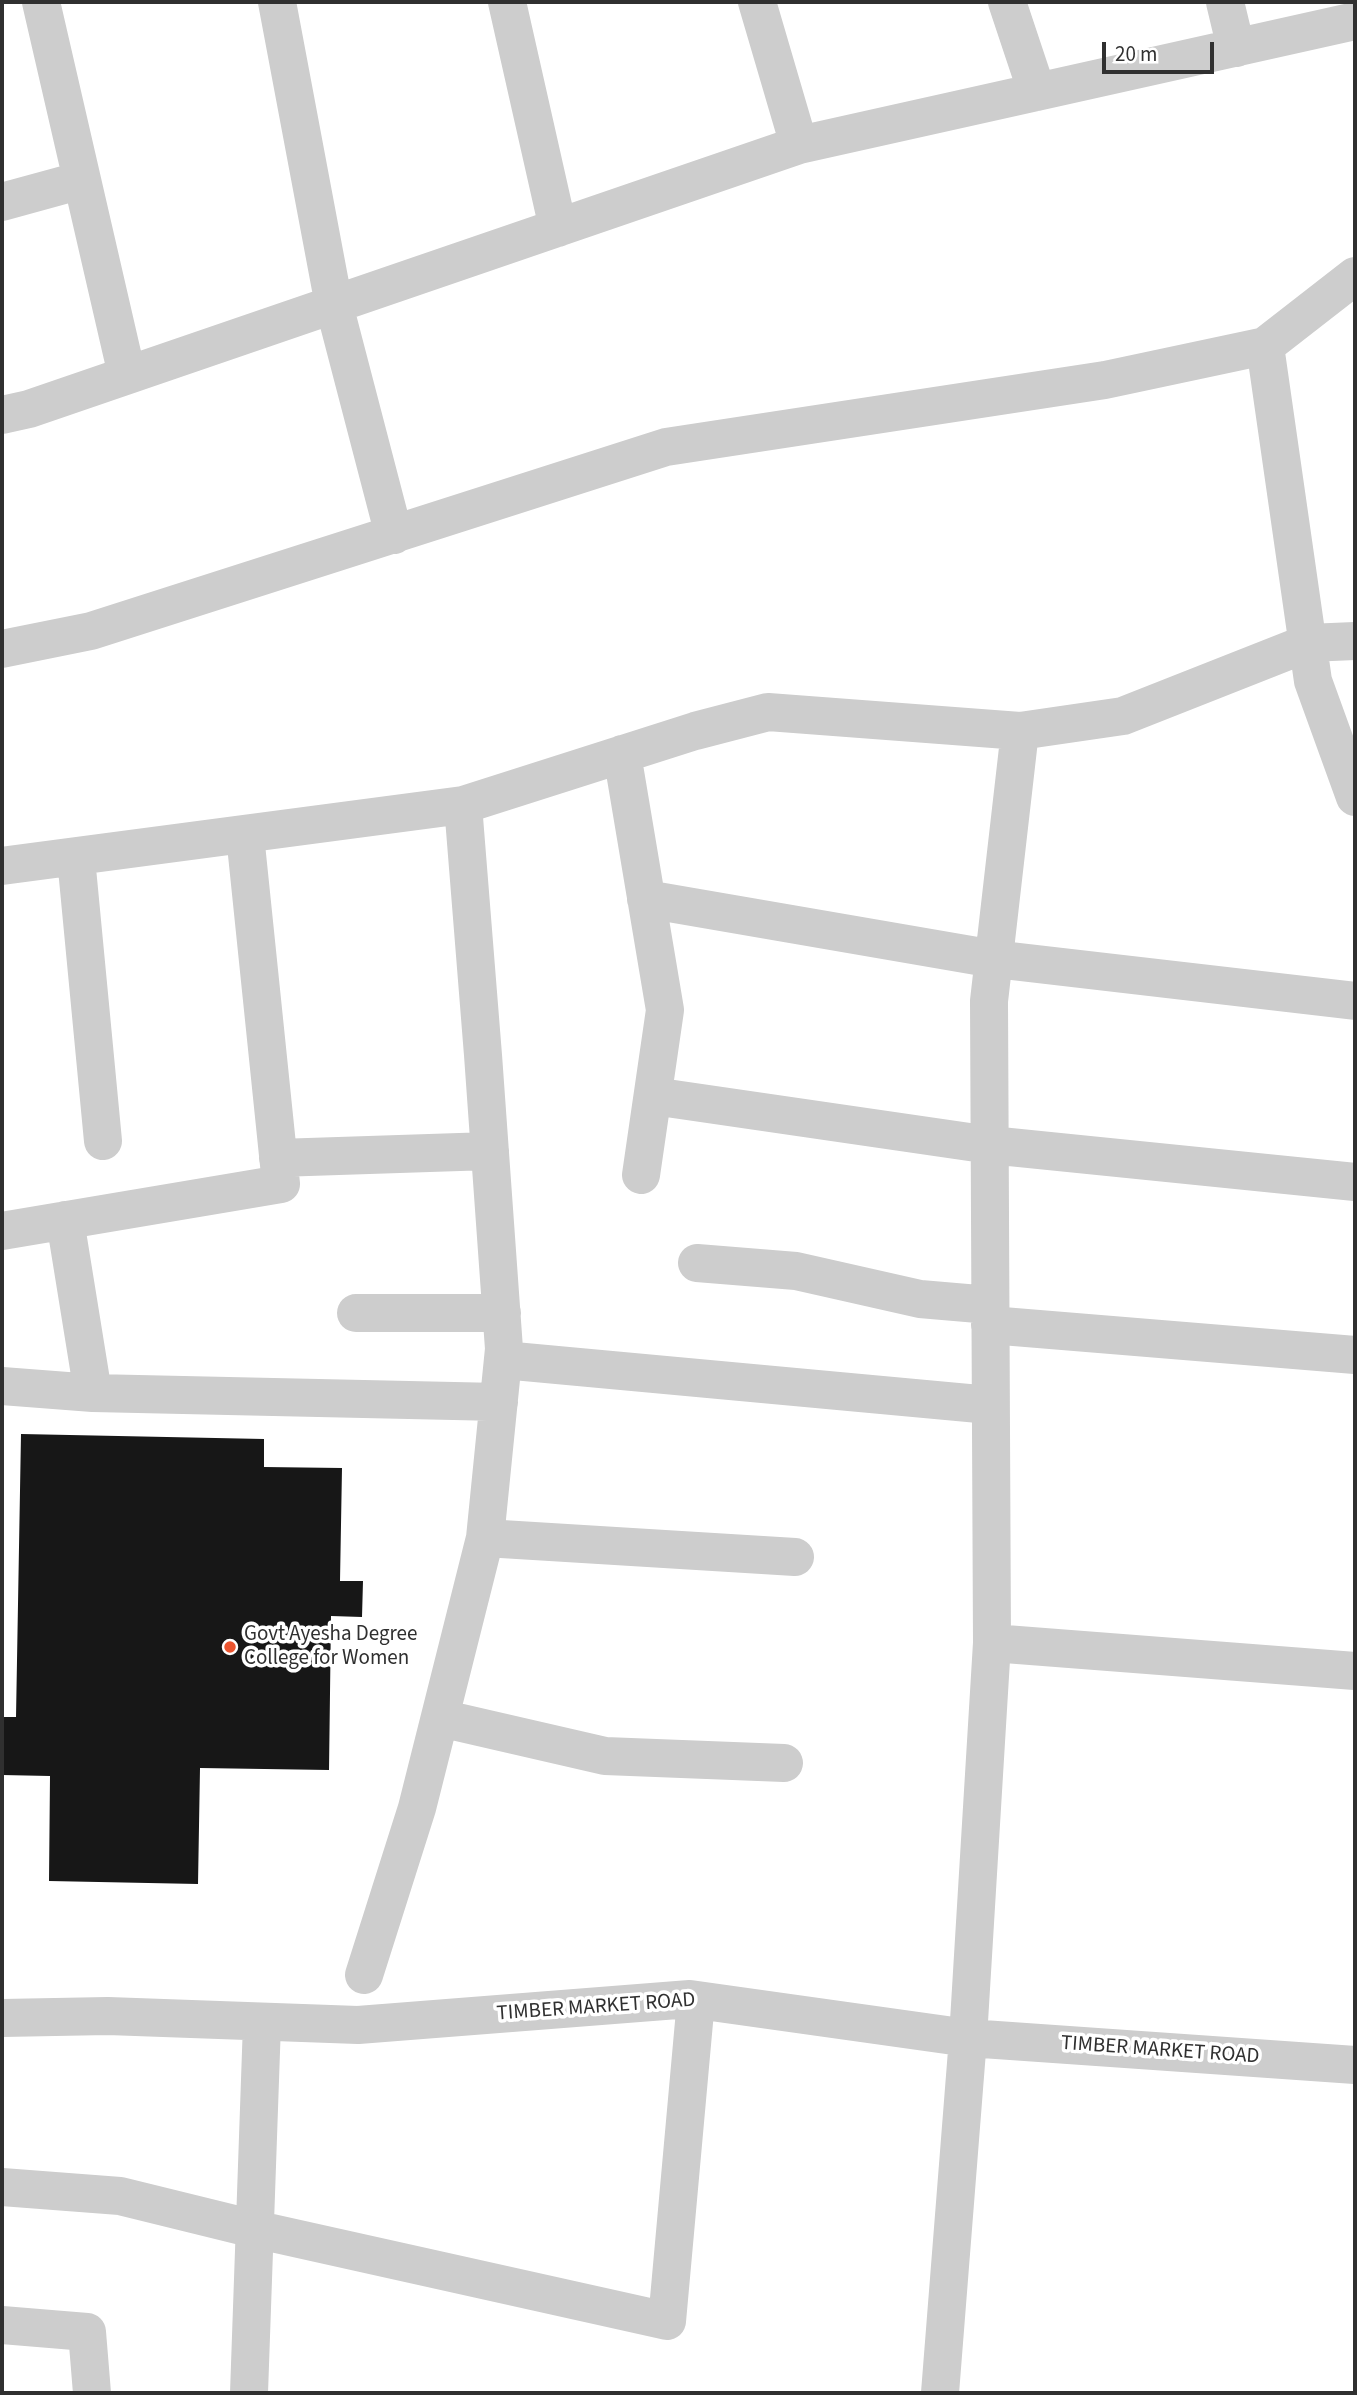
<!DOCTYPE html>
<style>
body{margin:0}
#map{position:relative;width:1357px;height:2395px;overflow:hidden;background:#fff;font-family:"Source Sans 3",sans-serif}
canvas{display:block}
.frame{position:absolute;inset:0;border:4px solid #303030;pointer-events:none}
.scale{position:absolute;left:1102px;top:42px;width:112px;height:32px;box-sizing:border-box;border:4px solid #303030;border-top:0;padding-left:9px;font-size:21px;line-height:24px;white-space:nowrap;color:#303030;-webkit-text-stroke:5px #fff;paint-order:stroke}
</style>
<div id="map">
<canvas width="1357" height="2395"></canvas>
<div class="frame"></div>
<div class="scale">20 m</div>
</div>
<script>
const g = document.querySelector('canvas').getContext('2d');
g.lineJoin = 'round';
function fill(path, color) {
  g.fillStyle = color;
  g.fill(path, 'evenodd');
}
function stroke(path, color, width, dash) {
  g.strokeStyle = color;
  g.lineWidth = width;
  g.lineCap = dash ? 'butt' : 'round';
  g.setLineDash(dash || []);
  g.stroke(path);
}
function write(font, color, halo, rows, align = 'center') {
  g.font = font + ' "Source Sans 3",sans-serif';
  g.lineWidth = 7;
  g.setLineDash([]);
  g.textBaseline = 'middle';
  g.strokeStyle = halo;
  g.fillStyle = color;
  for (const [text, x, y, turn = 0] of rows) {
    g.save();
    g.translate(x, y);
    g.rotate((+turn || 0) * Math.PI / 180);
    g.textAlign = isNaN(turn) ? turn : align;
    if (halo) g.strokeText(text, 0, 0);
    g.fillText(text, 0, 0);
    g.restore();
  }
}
fill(new Path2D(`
 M21,1434l243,5v28l78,1 -2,113h23l-1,36 -31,-1 -2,154 -129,-2 -2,116 -149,-3 1,-105 -48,-1v-58h14z`), '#171717');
stroke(new Path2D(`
 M41,2l86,373
 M277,2l57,303 60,230
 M507,2l51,226
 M757,2l42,143
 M1007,2l30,90
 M1225,2l11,46
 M2,202l80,-22
 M1355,276l-90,70 48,335 42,116
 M2,415l27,-6 770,-264 556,-124
 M2,649l89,-18 575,-184 439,-67 160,-34
 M622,754l43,256 -24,165
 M76,858l27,283
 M2,866l461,-61 232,-74 73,-19 252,19 103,-15 185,-73 47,-2
 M646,899l348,60 361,42
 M653,1096l337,49 365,37
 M278,1158l212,-7
 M65,1220l28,173
 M2,1231l279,-47 -36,-349
 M697,1263l99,8 124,28 70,6
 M356,1313h146
 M990,1325l365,30
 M503,1360l487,45
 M2,1386l91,7 406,9
 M485,1538l310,19
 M992,1643l363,28
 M440,1718l165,38 179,7
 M364,1975l53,-167 68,-270 19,-189 -21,-294 -20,-250
 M2,2018l106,-2 250,9 332,-26 278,39 387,27
 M2,2187l118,9 134,33 413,92 29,-321
 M2,2325l85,7 5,61
 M249,2393l13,-370
 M940,2393l28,-355 24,-395 -3,-642 31,-270`), '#cdcdcd', 38);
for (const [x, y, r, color] of [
 [230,1647,7,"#eb542f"]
]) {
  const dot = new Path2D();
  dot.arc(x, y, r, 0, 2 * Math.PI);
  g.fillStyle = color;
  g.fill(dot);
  stroke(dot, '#fff', 2.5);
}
write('21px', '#303030', '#fff', [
 ["Govt Ayesha Degree",244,1635],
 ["College for Women",244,1659]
], 'left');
write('21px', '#303030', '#fff', [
 ["TIMBER MARKET ROAD",596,2008,-4],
 ["TIMBER MARKET ROAD",1160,2051,4]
]);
</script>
